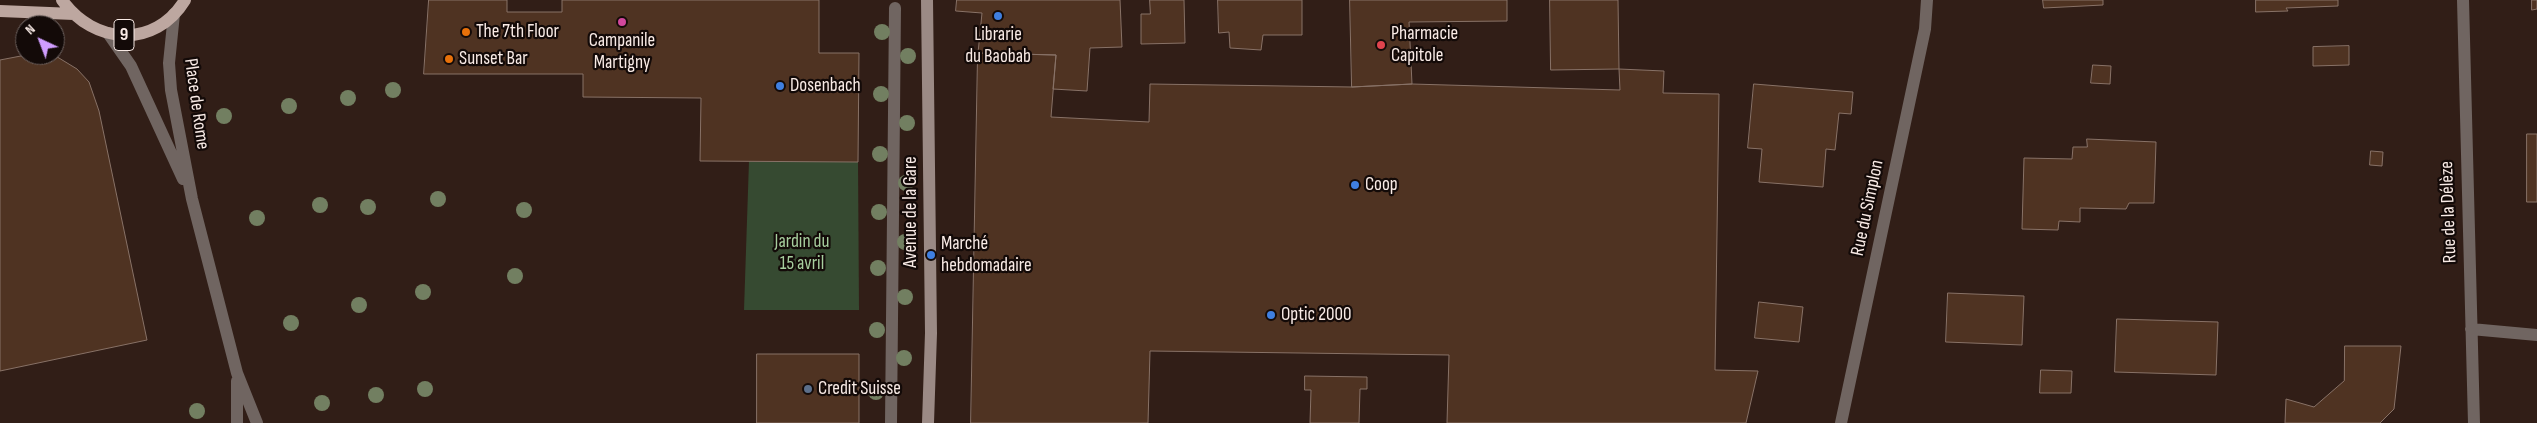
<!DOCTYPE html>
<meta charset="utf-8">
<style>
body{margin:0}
#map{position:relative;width:2537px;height:423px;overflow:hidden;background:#311e17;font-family:"Sofia Sans Condensed",sans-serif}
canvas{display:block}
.north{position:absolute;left:15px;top:15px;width:50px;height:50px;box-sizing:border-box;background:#130a08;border:1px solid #6f6461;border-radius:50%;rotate:317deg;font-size:14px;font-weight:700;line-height:20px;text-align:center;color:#f9ebe6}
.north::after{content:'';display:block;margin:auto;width:18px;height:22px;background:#d09dfe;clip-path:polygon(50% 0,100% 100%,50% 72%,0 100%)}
</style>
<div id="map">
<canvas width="2537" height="423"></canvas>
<div class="north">N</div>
</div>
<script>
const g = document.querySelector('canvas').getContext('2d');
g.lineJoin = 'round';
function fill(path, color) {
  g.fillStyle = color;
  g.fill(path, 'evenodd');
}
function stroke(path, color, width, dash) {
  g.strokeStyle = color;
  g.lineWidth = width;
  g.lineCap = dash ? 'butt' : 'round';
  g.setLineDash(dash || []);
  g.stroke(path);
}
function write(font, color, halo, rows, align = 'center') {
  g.font = font + ' "Sofia Sans Condensed",sans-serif';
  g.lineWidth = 4.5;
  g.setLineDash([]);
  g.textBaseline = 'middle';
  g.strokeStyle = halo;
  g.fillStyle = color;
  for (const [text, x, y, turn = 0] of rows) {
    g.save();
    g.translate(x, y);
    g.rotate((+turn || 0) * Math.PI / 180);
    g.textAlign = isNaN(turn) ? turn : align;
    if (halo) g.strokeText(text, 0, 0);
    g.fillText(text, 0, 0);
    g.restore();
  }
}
fill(new Path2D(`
 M749,161l109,1 1,148h-115z`), '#364a31');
const building = new Path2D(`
 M429,0h78v12h55v-12h257v53h40l-1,109 -158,-1 1,-63 -118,-1v-23h-159z
 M957,0h163l2,47 -32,1 -3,43 -34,-2 3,-34 -78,-2 4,-40 -26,-2z
 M1150,0h34l1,43 -44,1v-30h9z
 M1218,0h84v35h-39l-2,15 -31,-2 -1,-16 -10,1z
 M1350,0h157v21l-98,1 3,62 -60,3z
 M1550,0h68l1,69 -68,1z
 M2043,0h60v5l-59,3z
 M2256,0h82v6l-52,2 2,3 -32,1z
 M2532,0h5v9l-5,1z
 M2349,46v19l-36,1v-19z
 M978,53l78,2 -5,62 98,5 1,-38 202,3 60,-3 208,6 -1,-21 45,2 -1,22 56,1 -4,276 43,1 -12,52h-299l2,-68 -299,-4 -2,72h-177z
 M54,55l23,14 12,13 10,29 48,229 -147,31v-311l26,-5z
 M2093,65l18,1 -1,18 -19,-1z
 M1754,84l99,8 -2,22 -12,-1 -4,37 -9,-1 -3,38 -64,-5 3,-33 -14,-1z
 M2527,134h10v68h-10z
 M2087,139l69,3 -2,61h-25l-3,6 -46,-1v14l-21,-1 -1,9 -36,-1 2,-71 48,1 1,-12h14z
 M2371,151l12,1 -1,14 -12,-1z
 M1948,293l76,3 -2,49 -76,-3z
 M1759,302l44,5 -4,35 -44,-4z
 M2117,319l101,3 -2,53 -101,-3z
 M2345,346h56l-7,63 -14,14h-95l1,-24 28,8 30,-26z
 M757,354h102v69h-102z
 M2041,370l31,1 -1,22h-31z
 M1305,376l62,1v12h-7l-1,34h-49l1,-33h-6z`);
fill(building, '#4f3322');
stroke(building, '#887267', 1);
stroke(new Path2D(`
 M2463,0l11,423
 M174,14l-5,49 2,27 21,109 45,174 20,50
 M108,33l23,33 52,113
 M2471,329l66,6
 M237,381v42
 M891,423l4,-415
 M1841,423l84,-394 2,-29`), '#706561', 12);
stroke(new Path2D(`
 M927,0l4,333 -3,90`), '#9b8a85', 12);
stroke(new Path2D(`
 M62,0c32,45 93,49 123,0
 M0,11l74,3`), '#bda7a0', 12);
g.fillStyle = '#727f61';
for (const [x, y] of [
 [882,32],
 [908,56],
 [393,90],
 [881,94],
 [348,98],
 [289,106],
 [224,116],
 [907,123],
 [880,154],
 [906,183],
 [438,199],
 [320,205],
 [368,207],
 [524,210],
 [879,212],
 [257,218],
 [905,242],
 [878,268],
 [515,276],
 [423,292],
 [905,297],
 [359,305],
 [291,323],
 [877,330],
 [904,358],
 [425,389],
 [876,392],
 [376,395],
 [322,403],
 [197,411]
]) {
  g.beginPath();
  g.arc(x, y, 8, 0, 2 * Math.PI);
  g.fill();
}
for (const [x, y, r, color] of [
 [998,16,5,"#3f7fe0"],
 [622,22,5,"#d1479c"],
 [466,32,5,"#e8710a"],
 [1381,45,5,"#e0444e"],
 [449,59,5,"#e8710a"],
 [780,86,5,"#3f7fe0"],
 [1355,185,5,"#3f7fe0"],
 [931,255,5,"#3f7fe0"],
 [1271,315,5,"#3f7fe0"],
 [808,389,5,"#5c6f8a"]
]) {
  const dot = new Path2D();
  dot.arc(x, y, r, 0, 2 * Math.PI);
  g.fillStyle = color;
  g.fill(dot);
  stroke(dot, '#130a08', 2);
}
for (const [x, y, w] of [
 [124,35,20]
]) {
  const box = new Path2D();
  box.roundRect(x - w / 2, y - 15.5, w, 31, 4);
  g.fillStyle = '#130a08';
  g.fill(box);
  stroke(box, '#f9ebe6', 1);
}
write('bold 18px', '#f9ebe6', null, [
 ["9",124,35]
]);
write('19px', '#f9ebe6', '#130a08', [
 ["The 7th Floor",476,32],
 ["Pharmacie",1391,34],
 ["Capitole",1391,56],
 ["Librarie",998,35,"center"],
 ["du Baobab",998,57,"center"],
 ["Campanile",622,41,"center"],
 ["Martigny",622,63,"center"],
 ["Sunset Bar",459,59],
 ["Dosenbach",790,86],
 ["Coop",1365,185],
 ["Marché",941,244],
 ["hebdomadaire",941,266],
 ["Optic 2000",1281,315],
 ["Credit Suisse",818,389]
], 'left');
write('19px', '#f9ebe6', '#130a08', [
 ["Place de Rome",196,104,82],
 ["Rue du Simplon",1868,208,-78],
 ["Avenue de la Gare",911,212,-90],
 ["Rue de la Délèze",2449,212,-92]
]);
write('19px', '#a7ce9e', '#130a08', [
 ["Jardin du",802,242],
 ["15 avril",802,264]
]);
</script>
